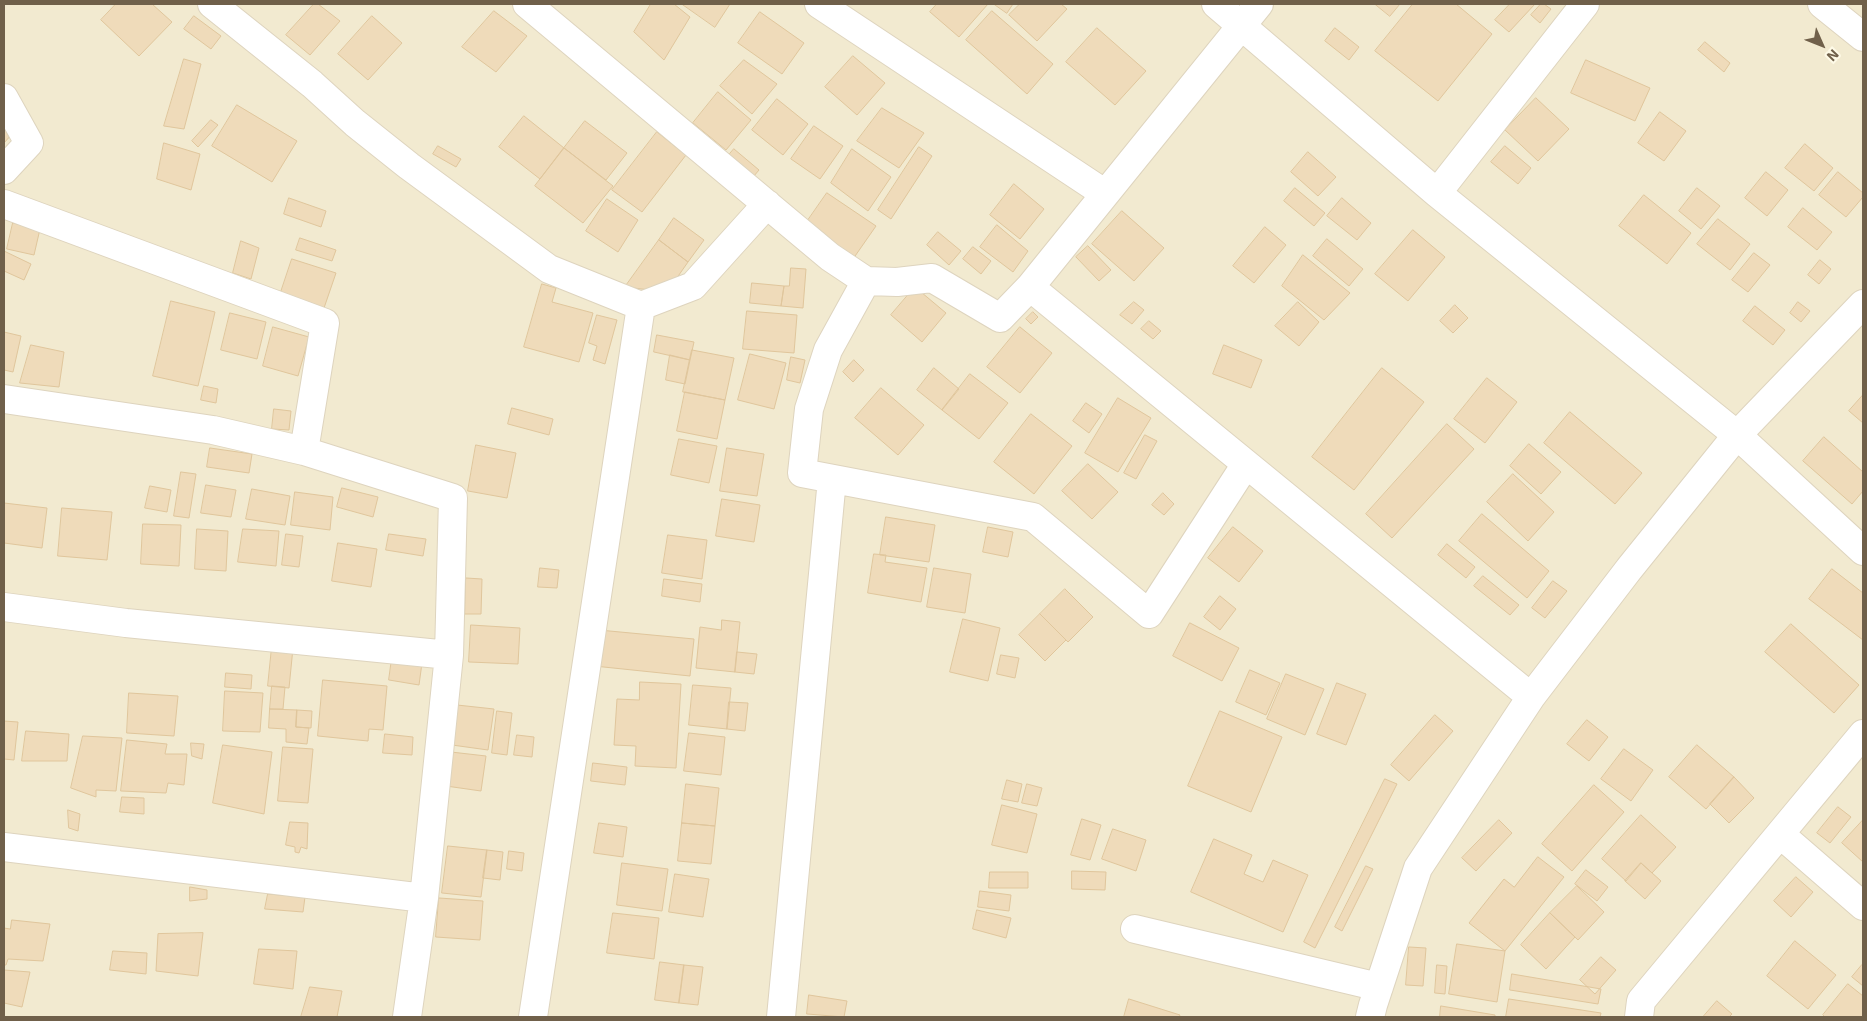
<!DOCTYPE html>
<style>
body{margin:0}
#map{position:relative;width:1867px;height:1021px;overflow:hidden;background:#fbf7e1;font-family:"Exo 2",sans-serif}
canvas{display:block}
.frame{position:absolute;inset:0;border:5px solid #70604a;pointer-events:none}
.north{position:absolute;left:1797px;top:20px;width:50px;height:50px;-webkit-text-stroke:4px #fefae7;paint-order:stroke;rotate:134deg;font-size:14px;font-weight:700;line-height:20px;text-align:center;color:#70604a}
.north::after{content:'';display:block;margin:auto;width:18px;height:22px;background:#70604a;clip-path:polygon(50% 0,100% 100%,50% 72%,0 100%)}
</style>
<div id="map">
<canvas width="1867" height="1021"></canvas>
<div class="frame"></div>
<div class="north">N</div>
</div>
<script>
const g = document.querySelector('canvas').getContext('2d');
g.lineJoin = 'round';
function fill(path, color) {
  g.fillStyle = color;
  g.fill(path, 'evenodd');
}
function stroke(path, color, width, dash) {
  g.strokeStyle = color;
  g.lineWidth = width;
  g.lineCap = dash ? 'butt' : 'round';
  g.setLineDash(dash || []);
  g.stroke(path);
}
fill(new Path2D(`
 M4,4h1859v1013h-1859z`), '#f2ead0');
const building = new Path2D(`
 M116,4h36l20,18 -33,34 -38,-36z
 M314,4h4l22,17 -30,34 -24,-20z
 M651,4h23l16,13 -26,43 -30,-28z
 M682,4h48l-15,23z
 M937,4h51l-29,33 -29,-25z
 M994,4h19l-6,9z
 M1020,4h41l6,5 -30,32 -28,-26z
 M1375,4h25l-10,12z
 M1413,4h43l36,30 -54,67 -63,-50z
 M1510,4h25l-26,28 -14,-12z
 M1541,4h3l7,5 -11,14 -9,-8z
 M494,11l33,25 -31,36 -34,-25z
 M992,11l61,53 -26,30 -61,-54z
 M760,12l44,31 -22,31 -44,-31z
 M194,16l27,20 -10,13 -27,-20z
 M372,16l30,27 -34,37 -30,-26z
 M1097,28l49,43 -31,34 -49,-43z
 M1335,28l24,19 -10,13 -24,-19z
 M1705,42l25,21 -6,9 -26,-22z
 M853,56l32,27 -28,32 -32,-28z
 M184,59l17,5 -17,65 -20,-3z
 M744,60l33,24 -25,30 -32,-28z
 M1586,60l64,28 -15,33 -64,-28z
 M718,92l33,28 -25,30 -33,-27z
 M1536,98l33,31 -31,32 -33,-31z
 M777,99l31,25 -25,31 -31,-25z
 M237,105l60,36 -25,41 -60,-36z
 M882,108l42,25 -25,35 -42,-27z
 M1660,112l26,19 -22,30 -26,-18z
 M524,116l40,32 -24,31 -41,-32z
 M211,120l7,5 -20,22 -6,-6z
 M585,121l42,32 -21,27 -42,-32z
 M814,126l29,20 -23,33 -29,-20z
 M4,127l8,7 -8,9z
 M657,132l29,23 -44,57 -30,-22z
 M164,143l36,11 -9,36 -34,-11z
 M1805,144l28,24 -19,23 -29,-23z
 M438,146l23,13 -5,8 -23,-13z
 M1505,146l26,22 -13,16 -27,-22z
 M919,147l13,9 -41,63 -13,-9z
 M564,148l49,38 -30,37 -48,-37z
 M734,149l25,21 -11,13 -25,-21z
 M852,149l39,28 -23,34 -37,-28z
 M1308,152l28,25 -18,19 -27,-24z
 M1766,172l22,18 -21,26 -22,-18z
 M1838,172l25,21v4l-17,20 -27,-22z
 M1014,184l30,25 -24,30 -30,-24z
 M1295,188l30,25 -11,13 -30,-25z
 M1697,188l23,18 -19,23 -22,-18z
 M827,193l49,33 -23,33 -49,-33z
 M1644,195l47,38 -24,31 -48,-38z
 M289,198l37,13 -5,16 -37,-13z
 M1342,198l29,25 -14,17 -30,-24z
 M607,199l31,21 -20,32 -32,-21z
 M1803,208l29,24 -15,18 -29,-23z
 M1122,211l42,37 -30,33 -42,-37z
 M674,218l30,22 -16,22 -29,-22z
 M1718,219l32,25 -20,26 -33,-26z
 M13,223l27,6 -6,26 -27,-6z
 M997,225l31,26 -15,21 -33,-25z
 M1265,227l21,18 -32,38 -21,-17z
 M1413,230l32,27 -37,44 -33,-27z
 M938,232l23,19 -12,14 -22,-20z
 M300,238l36,12 -4,11 -36,-11z
 M1327,239l36,30 -14,17 -36,-30z
 M659,240l29,22 -21,30 -42,-5z
 M241,241l18,7 -8,31 -18,-6z
 M1088,246l23,24 -12,11 -23,-24z
 M973,247l18,14 -10,13 -18,-15z
 M4,251l27,13 -7,16 -20,-9z
 M1754,253l16,12 -22,27 -16,-12z
 M1303,255l47,38 -26,27 -42,-34z
 M292,259l44,14 -12,35 -44,-13z
 M1820,260l11,9 -12,15 -11,-9z
 M791,268l15,1 -3,39 -22,-2 3,-20h5z
 M752,283l32,3 -3,20 -31,-3z
 M542,284l14,4 -4,14 41,11 -14,49 -55,-15z
 M915,287l31,26 -24,29 -31,-27z
 M171,301l44,11 -17,74 -45,-10z
 M1134,302l10,8 -12,14 -12,-9z
 M1298,302l21,20 -20,24 -24,-20z
 M1798,302l12,9 -9,11 -11,-9z
 M1455,305l13,13 -15,15 -13,-12z
 M1755,306l30,24 -12,15 -30,-24z
 M747,311l50,4 -3,38 -51,-4z
 M1033,312l5,5 -7,7 -5,-5z
 M230,313l36,9 -9,37 -36,-9z
 M597,315l20,5 -12,44 -12,-4 4,-14 -8,-3z
 M1149,321l12,10 -8,8 -12,-10z
 M273,327l36,10 -11,39 -35,-10z
 M1020,327l32,26 -32,40 -33,-26z
 M4,332l17,4 -8,36 -9,-2z
 M657,335l37,7 -4,18 -36,-8z
 M31,345l33,7 -5,35 -39,-4z
 M1224,345l38,15 -11,28 -38,-14z
 M692,350l42,8 -9,42 -42,-8z
 M750,354l36,9 -12,46 -36,-9z
 M670,355l20,5 -5,24 -19,-4z
 M791,357l14,3 -5,23 -13,-3z
 M854,360l10,10 -11,12 -10,-10z
 M934,368l25,21 -17,21 -25,-20z
 M1382,368l42,34 -70,88 -42,-33z
 M970,374l38,29 -29,36 -37,-29z
 M1487,378l30,24 -32,41 -31,-24z
 M204,386l14,3 -2,14 -15,-3z
 M881,388l43,37 -26,30 -43,-37z
 M685,392l40,8 -8,39 -40,-8z
 M1863,395v28l-14,-12z
 M1118,398l33,20 -33,54 -33,-19z
 M1086,403l16,11 -13,19 -16,-12z
 M512,408l41,11 -4,16 -41,-11z
 M274,409l17,2 -2,19 -17,-1z
 M1570,412l72,61 -27,31 -71,-61z
 M1031,414l41,32 -38,48 -40,-32z
 M1447,424l27,25 -82,89 -26,-24z
 M1145,435l12,6 -21,38 -12,-6z
 M1824,437l39,35v19l-11,13 -49,-43z
 M679,439l38,7 -8,37 -38,-8z
 M1529,444l32,28 -20,22 -31,-28z
 M476,445l40,8 -9,45 -39,-7z
 M210,448l42,6 -3,19 -42,-6z
 M727,448l37,6 -7,42 -37,-5z
 M1088,464l30,28 -26,27 -30,-28z
 M181,472l15,2 -7,44 -15,-2z
 M1513,474l41,38 -26,29 -41,-39z
 M206,485l30,5 -5,27 -30,-4z
 M150,486l21,4 -4,22 -22,-4z
 M342,488l36,9 -5,20 -36,-10z
 M252,489l38,7 -5,29 -39,-6z
 M295,492l38,5 -3,33 -39,-5z
 M1163,493l11,11 -10,11 -12,-10z
 M722,499l38,6 -6,37 -38,-6z
 M4,503l43,5 -5,40 -38,-5z
 M62,508l50,4 -5,48 -49,-4z
 M1482,514l67,57 -22,27 -68,-57z
 M886,517l49,8 -6,37 -49,-7z
 M143,524l38,1 -2,41 -38,-2z
 M988,527l25,5 -5,25 -25,-5z
 M1233,527l30,24 -24,31 -31,-24z
 M197,529l31,2 -2,40 -31,-2z
 M243,529l36,2 -3,35 -38,-4z
 M286,534l17,2 -4,31 -17,-2z
 M389,534l37,5 -3,17 -37,-6z
 M668,535l39,5 -5,39 -40,-6z
 M338,543l39,6 -6,38 -39,-6z
 M1447,544l28,23 -9,11 -28,-23z
 M874,554l12,1 -1,7 42,6 -6,34 -53,-9z
 M540,568l19,2 -2,18 -19,-1z
 M934,568l37,6 -6,39 -38,-6z
 M1832,569l31,24v47l-54,-41z
 M1483,576l36,29 -9,10 -36,-29z
 M466,578l16,1 -1,35h-16z
 M664,579l38,5 -2,18 -38,-6z
 M1553,581l14,10 -22,27 -13,-10z
 M1065,589l28,28 -25,25 -28,-28z
 M1220,596l16,13 -16,21 -16,-13z
 M1040,614l26,26 -21,21 -26,-26z
 M963,619l37,9 -12,53 -38,-9z
 M722,620l18,2 -5,50 -39,-4 4,-41 21,3z
 M1190,623l49,25 -17,33 -49,-25z
 M1791,624l68,61 -25,28 -69,-61z
 M471,625l49,3 -2,36 -49,-2z
 M599,630l95,9 -4,37 -96,-10z
 M272,647l21,1 -4,40 -21,-2z
 M737,652l20,2 -3,20 -19,-2z
 M1001,655l18,3 -4,20 -18,-4z
 M392,658l30,5 -3,22 -30,-5z
 M1250,670l30,13 -14,32 -30,-13z
 M226,673l26,2 -1,14 -26,-2z
 M1286,674l38,15 -19,46 -38,-16z
 M323,680l64,6 -4,44 -14,-1 -1,12 -50,-5z
 M640,682l41,2 -5,84 -41,-2 1,-20 -22,-1 3,-46 22,1z
 M1337,683l29,11 -20,51 -29,-11z
 M693,685l38,3 -4,41 -38,-4z
 M272,686l13,1 -2,22h-13z
 M225,691l38,2 -3,39 -37,-1z
 M129,693l49,3 -4,40 -47,-3z
 M729,702l19,1 -3,28 -18,-2z
 M457,705l37,4 -6,41 -36,-5z
 M270,709l27,1 -1,17 13,1 -2,16 -21,-2v-13l-17,-1z
 M297,710l15,1 -1,17 -15,-1z
 M497,711l15,2 -5,42 -15,-2z
 M1220,711l62,26 -31,75 -63,-26z
 M1435,715l18,16 -44,50 -18,-16z
 M1587,720l21,17 -19,24 -22,-17z
 M4,721l14,1 -4,38 -10,-1z
 M26,731l43,3 -2,27h-45z
 M689,733l36,4 -4,38 -37,-4z
 M385,734l28,3 -1,18 -29,-2z
 M517,735l17,2 -2,20 -18,-2z
 M83,736l39,2 -6,53 -20,-1v7l-25,-9z
 M127,740l40,4 -2,10h22l-3,31 -16,-2 -2,10 -45,-2z
 M191,743l13,1 -2,15 -10,-3z
 M223,745l49,7 -8,62 -51,-11z
 M1697,745l37,32 -28,32 -37,-32z
 M283,747l30,2 -5,54 -30,-2z
 M1624,749l29,21 -22,31 -30,-22z
 M451,752l35,4 -5,35 -35,-5z
 M593,763l34,4 -2,18 -34,-4z
 M1734,777l20,21 -25,25 -19,-19z
 M1385,779l12,5 -82,164 -11,-6z
 M1007,780l15,4 -4,18 -16,-3z
 M686,784l33,4 -4,38 -33,-3z
 M1027,784l15,4 -5,18 -15,-3z
 M1594,785l30,27 -52,59 -30,-27z
 M122,797l22,1v16l-24,-2z
 M1002,805l35,9 -10,39 -35,-8z
 M1838,807l13,10 -21,26 -13,-10z
 M68,810l12,4 -2,17 -9,-3z
 M1641,815l35,32 -24,26 -11,-10 -15,18 -24,-22z
 M1082,819l19,6 -11,35 -19,-5z
 M1499,820l13,13 -36,38 -14,-13z
 M1863,820v42l-21,-19z
 M290,822l18,1 -1,26 -6,-2 -2,6 -4,-1v-5l-9,-2z
 M599,823l28,4 -4,30 -29,-4z
 M682,823l33,3 -4,38 -33,-3z
 M1113,829l33,11 -10,31 -34,-12z
 M1214,839l38,16 -8,19 19,8 10,-22 35,15 -25,57 -92,-40z
 M448,846l39,4 -6,47 -39,-4z
 M487,850l16,2 -3,28 -17,-2z
 M509,851l15,2 -2,18 -15,-2z
 M1538,857l26,20 -59,74 -36,-28 35,-44 10,8z
 M622,863l46,6 -6,42 -45,-6z
 M1641,863l20,18 -16,18 -20,-18z
 M1366,866l7,3 -31,62 -7,-4z
 M1586,870l22,17 -11,14 -22,-17z
 M1072,871l34,1 -1,18 -33,-1z
 M990,872h38v16h-39z
 M675,874l34,5 -6,38 -34,-5z
 M1796,877l17,15 -22,25 -17,-16z
 M1577,886l27,26 -26,28 -28,-27z
 M190,887l17,3v9l-17,2z
 M980,891l31,4 -2,16 -31,-4z
 M268,894l37,3 -2,15 -38,-3z
 M439,898l44,3 -3,39 -44,-3z
 M977,910l34,8 -5,20 -33,-9z
 M613,913l46,5 -5,41 -47,-6z
 M1550,913l25,24 -29,32 -25,-24z
 M12,920l38,4 -7,37 -35,-2 -2,6h-2v-37l6,1z
 M203,933l-5,43 -42,-5 2,-37z
 M1795,941l41,34 -28,34 -41,-33z
 M1457,944l48,7 -8,51 -48,-8z
 M1409,947l17,1 -3,38 -17,-1z
 M259,949l38,2 -4,38 -39,-5z
 M113,951l34,2 -1,21 -36,-4z
 M1601,957l15,13 -21,24 -15,-14z
 M660,962l24,3 -5,38 -24,-3z
 M684,965l19,2 -5,38 -19,-2z
 M1437,965l10,1 -2,28 -10,-1z
 M1862,965l1,1v20l-11,-9z
 M4,970l26,2 -8,35 -18,-4z
 M1512,974l89,15 -3,15 -88,-14z
 M1848,984l15,12v21h-38l-2,-2z
 M310,987l32,4 -5,26h-36z
 M809,995l38,6 -3,16 -37,-3z
 M1129,999l51,16 -1,2h-55z
 M1509,999l92,14 -1,4h-94z
 M1717,1001l15,13 -3,3h-26z
 M1441,1006l54,9v2h-55z`);
fill(building, '#efdbba');
stroke(building, '#e0c69c', 1);
const minor = new Path2D(`
 M212,4l100,80 43,39 54,43 140,103 92,37 52,-20 74,-82
 M527,4l303,253 36,24 31,1 35,-4 68,40 30,-31 501,410
 M819,4l285,189
 M1216,4l221,189 300,242 126,116
 M1822,4l41,33
 M4,98l25,45 -25,27
 M1437,193l148,-189
 M4,204l321,119 -21,128
 M866,281l-38,69 -19,59 -7,64 231,44 116,97 97,-150
 M1030,287l229,-283
 M4,399l209,31 91,21 149,47 -4,157 -25,243 -17,119
 M4,607l122,16 323,32
 M1780,834l83,72
 M4,847l420,51
 M1135,929l244,58
 M533,1017l108,-711
 M781,1017l51,-538
 M1370,1017l3,-12 45,-137 113,-171 98,-128 108,-134 126,-131
 M1639,1017l2,-16 222,-267`);
stroke(minor, '#ded4be', 30);
stroke(minor, '#fff', 28);
</script>
